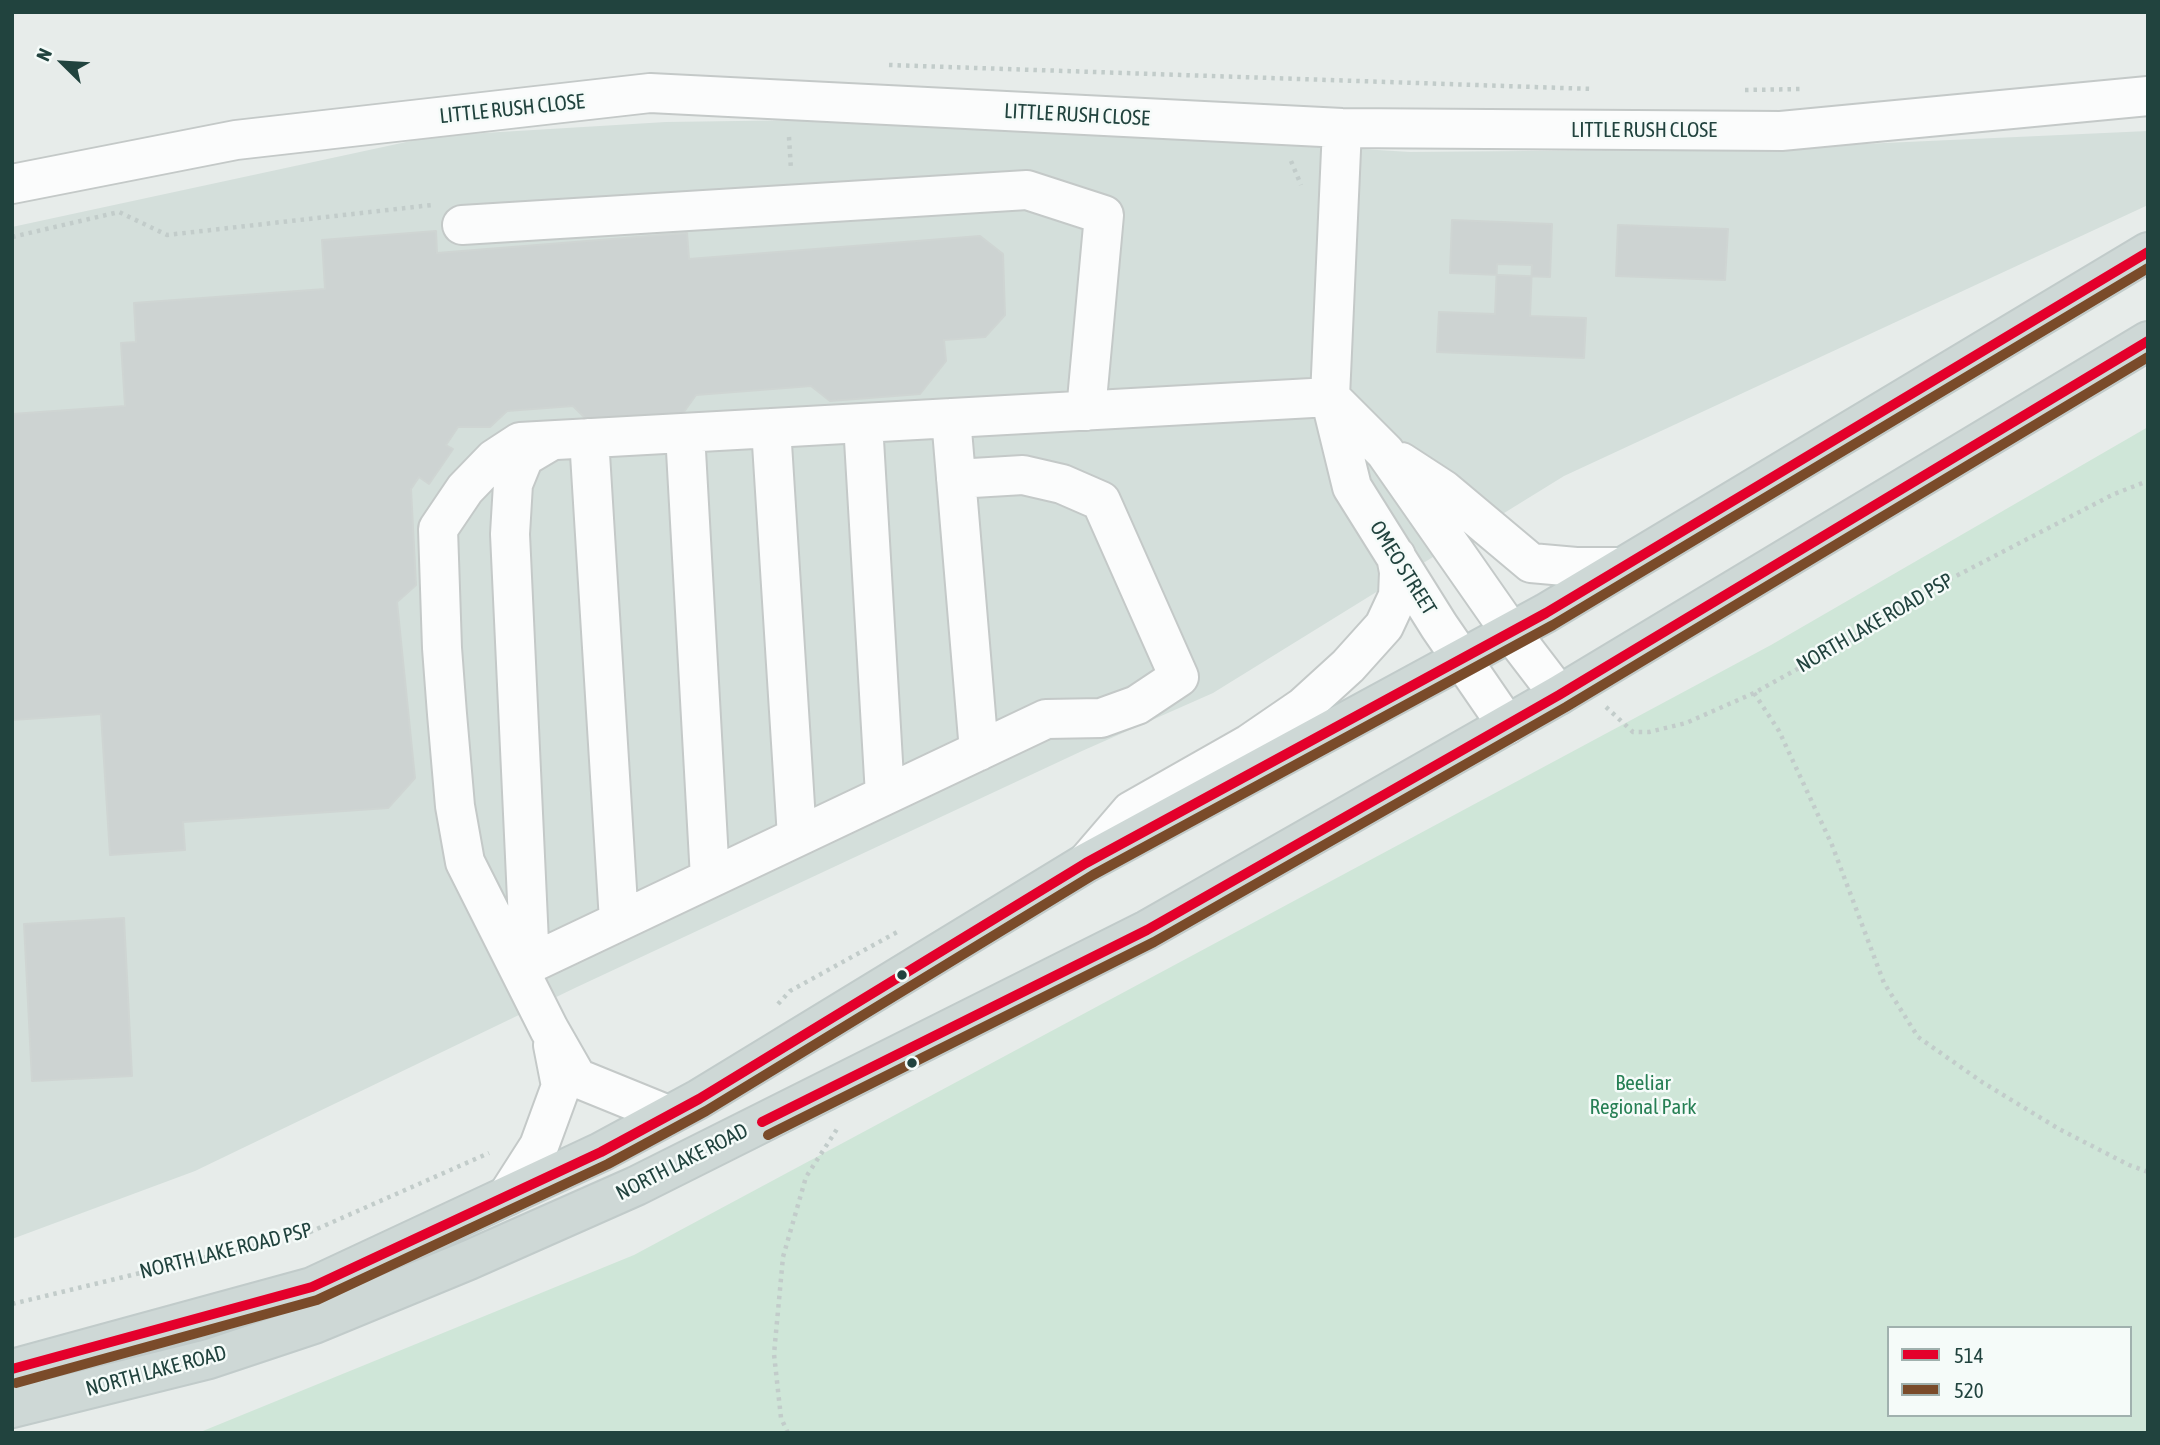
<!DOCTYPE html>
<style>
body{margin:0}
#map{position:relative;width:2160px;height:1445px;overflow:hidden;background:#e7ecea;font-family:"Asap Condensed",sans-serif}
canvas{display:block}
.frame{position:absolute;inset:0;border:14px solid #21433e;pointer-events:none}
.legend{position:absolute;left:1887px;top:1326px;width:245px;height:91px;box-sizing:border-box;background:#f5fbf9;border:2px solid #a0b1ae;margin:0;padding:9px 12px;list-style:none;font-size:21px;color:#21433e}
.legend li{display:flex;align-items:center;gap:14px;height:35px}
.legend b{width:35px;border:2px solid #a0b1ae}
.north{position:absolute;left:28px;top:28px;width:70px;height:70px;-webkit-text-stroke:5px #f5fbf9;paint-order:stroke;rotate:294deg;font-size:19px;font-weight:700;line-height:28px;text-align:center;color:#21433e}
.north::after{content:'';display:block;margin:auto;width:24px;height:32px;background:#21433e;clip-path:polygon(50% 0,100% 100%,50% 72%,0 100%)}
</style>
<div id="map">
<canvas width="2160" height="1445"></canvas>
<div class="frame"></div>
<ul class="legend">
<li><b style="height:9px;background:#e4002b"></b>514</li>
<li><b style="height:9px;background:#7a4b2a"></b>520</li>
</ul>
<div class="north">N</div>
</div>
<script>
const g = document.querySelector('canvas').getContext('2d');
g.lineJoin = 'round';
function fill(path, color) {
  g.fillStyle = color;
  g.fill(path, 'evenodd');
}
function stroke(path, color, width, dash) {
  g.strokeStyle = color;
  g.lineWidth = width;
  g.lineCap = dash ? 'butt' : 'round';
  g.setLineDash(dash || []);
  g.stroke(path);
}
function write(font, color, halo, rows, align = 'center') {
  g.font = font + ' "Asap Condensed",sans-serif';
  g.lineWidth = 5;
  g.setLineDash([]);
  g.textBaseline = 'middle';
  g.strokeStyle = halo;
  g.fillStyle = color;
  for (const [text, x, y, turn = 0] of rows) {
    g.save();
    g.translate(x, y);
    g.rotate((+turn || 0) * Math.PI / 180);
    g.textAlign = isNaN(turn) ? turn : align;
    if (halo) g.strokeText(text, 0, 0);
    g.fillText(text, 0, 0);
    g.restore();
  }
}
fill(new Path2D(`
 M882,119l528,33 343,-3 395,-18v74l-584,271 -351,217 -131,58 -505,236 -382,184 -183,68v-1012l422,-91 232,-14z`), '#d4dfdb');
fill(new Path2D(`
 M2148,427v1006h-1950l436,-178 1137,-610zM1889,1328h241v87h-241z`), '#cfe6d8');
const building = new Path2D(`
 M1452,220l100,4 -2,53 -100,-4z
 M1618,225l110,4 -3,51 -109,-4z
 M436,231l1,22 250,-20 2,26 291,-23 23,18 2,61 -20,22 -41,3 2,21 -26,33 -90,7 -19,-15 -115,9 -15,21 -93,5 -15,-15 -66,5 -17,16h-32l-12,18 7,4 -24,35 -10,-7 -8,12 5,96 -19,17 18,176 -27,30 -205,14 2,28 -75,5 -9,-141 -89,6v-306l113,-8 -4,-63 15,-1 -2,-39 191,-14 -3,-49z
 M1497,264l35,1 -2,51 56,2 -2,40 -147,-6 2,-40 56,2z
 M124,918l8,158 -100,5 -8,-157z`);
fill(building, '#cdd3d2');
stroke(building, '#cfd5d3', 2);
const minor = new Path2D(`
 M1342,128l-12,269 22,90 87,139 68,99
 M12,184l224,-44 414,-47 692,35 439,3 367,-35
 M462,225l565,-35 77,25 -18,196
 M1330,397l55,55 125,179 49,64
 M951,418l28,333
 M863,423l22,372
 M771,428l26,409
 M685,433l25,445
 M589,438l30,483
 M1401,462l43,28 87,73 45,4h46
 M1088,861l43,-50 118,-67 54,-37 45,-41 36,-40 14,-30 1,-24 -3,-16
 M530,964l-20,-430 3,-50 11,-27 27,-16
 M519,969l527,-250 55,-1 36,-13 42,-28 -78,-176 -39,-17 -39,-9 -67,4
 M668,1115l-91,-37 -28,-49 -84,-167 -10,-56 -8,-92 -5,-66 -4,-119 27,-40 29,-30 26,-17 810,-45
 M507,1196l32,-50 22,-60 -8,-41`);
const major = new Path2D(`
 M12,1369l300,-82 289,-135 98,-53 387,-236 460,-250 602,-361
 M12,1408l197,-49 105,-35 155,-64 167,-74 511,-256 412,-235 589,-354`);
stroke(minor, '#c4c9c8', 42);
stroke(major, '#c1cbca', 42);
stroke(new Path2D(`
 M889,65l704,24
 M1745,90l55,-1
 M789,137l2,33
 M1291,161l10,24
 M12,237l107,-25 48,23 265,-30
 M1754,693l25,38 53,114 52,138 34,54 64,45 77,47 70,36 19,7
 M1606,707l27,25h16l37,-9 68,-30 94,-52 83,-52 183,-95 34,-13
 M778,1004l12,-13 109,-60
 M12,1304l298,-72 179,-79
 M788,1433l-7,-15 -7,-64 9,-97 23,-80 33,-51`), '#c2ccca', 4.5, [3.5, 5]);
stroke(minor, '#fbfcfc', 38);
stroke(major, '#ced8d6', 38);
stroke(new Path2D(`
 M762,1122l385,-192 412,-235 589,-354
 M12,1369l300,-82 289,-135 98,-53 387,-236 460,-250 602,-361`), '#e4002b', 10);
stroke(new Path2D(`
 M768,1135l386,-193 412,-235 582,-350
 M16,1383l301,-83 291,-136 98,-53 387,-236 460,-250 595,-357`), '#7a4b2a', 10);
for (const [x, y, r, color] of [
 [902,975,6,"#21433e"],
 [912,1063,6,"#21433e"]
]) {
  const dot = new Path2D();
  dot.arc(x, y, r, 0, 2 * Math.PI);
  g.fillStyle = color;
  g.fill(dot);
  stroke(dot, '#f5fbf9', 2.5);
}
write('21px', '#21433e', '#f5fbf9', [
 ["LITTLE RUSH CLOSE",512,109,-6],
 ["LITTLE RUSH CLOSE",1077,115,3],
 ["LITTLE RUSH CLOSE",1644,130],
 ["OMEO STREET",1403,568,58],
 ["NORTH LAKE ROAD PSP",1875,623,-30],
 ["NORTH LAKE ROAD",682,1162,-27],
 ["NORTH LAKE ROAD PSP",226,1251,-14],
 ["NORTH LAKE ROAD",156,1371,-15]
]);
write('21px', '#267f54', '#f5fbf9', [
 ["Beeliar",1643,1083],
 ["Regional Park",1643,1107]
]);
</script>
